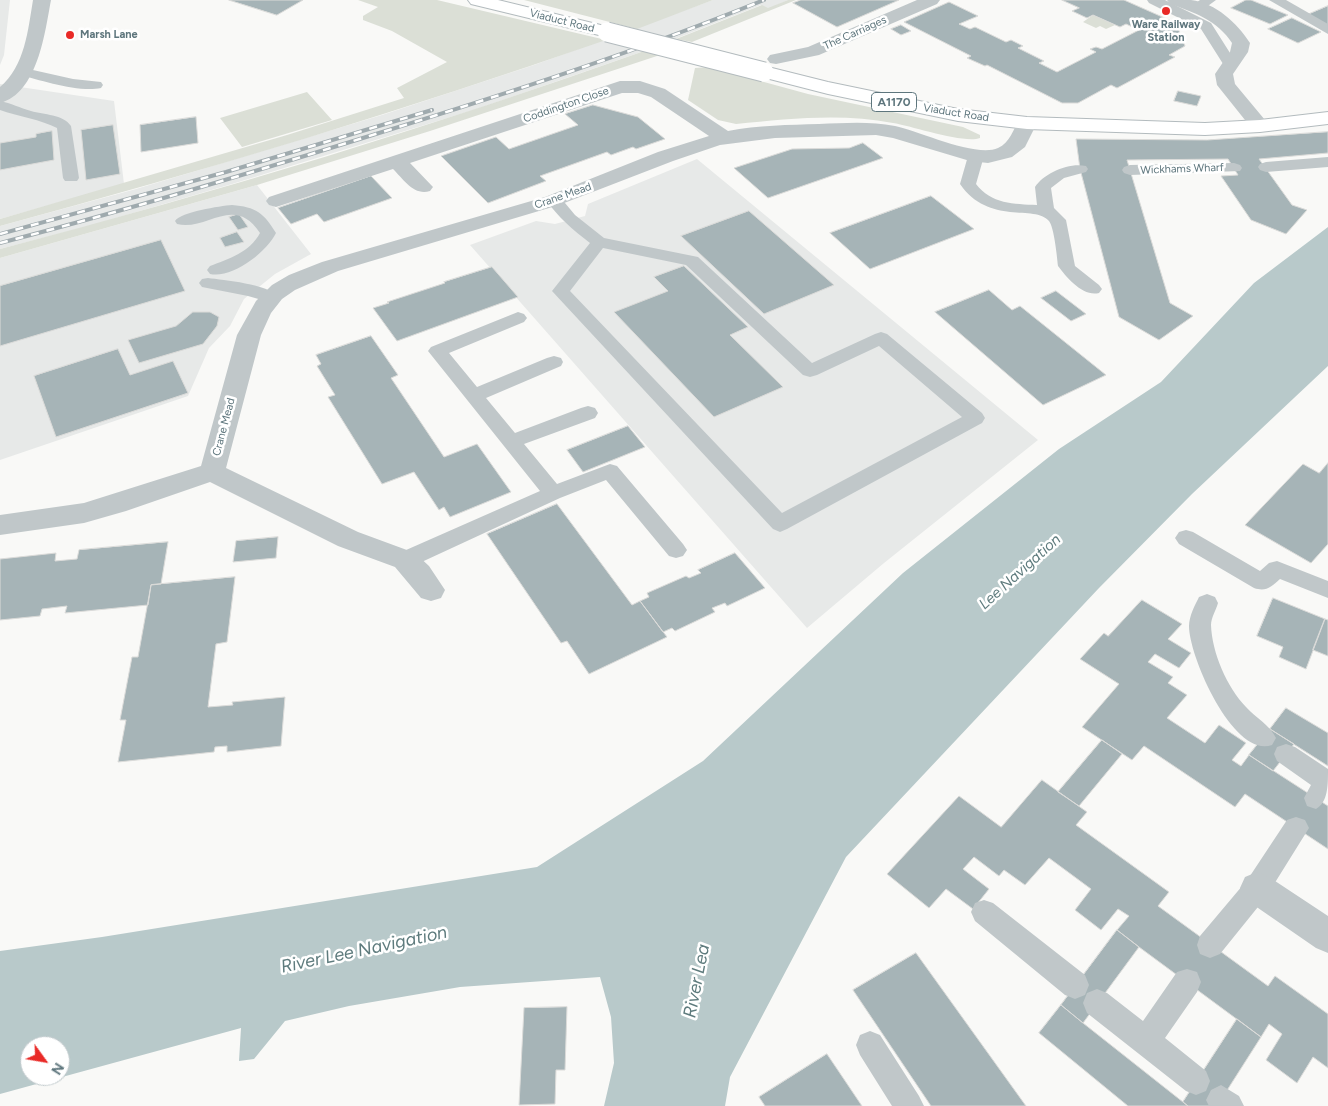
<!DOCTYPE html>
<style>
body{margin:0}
#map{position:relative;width:1328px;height:1106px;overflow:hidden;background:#f9f9f7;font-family:Figtree,sans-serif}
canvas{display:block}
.north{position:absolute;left:20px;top:1036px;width:50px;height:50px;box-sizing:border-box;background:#fff;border:1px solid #bfc8cb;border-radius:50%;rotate:122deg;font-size:14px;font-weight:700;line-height:20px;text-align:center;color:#5e767d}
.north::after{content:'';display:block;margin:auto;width:18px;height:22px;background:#e92a27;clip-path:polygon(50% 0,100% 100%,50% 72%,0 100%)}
</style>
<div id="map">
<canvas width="1328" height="1106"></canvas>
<div class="north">N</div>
</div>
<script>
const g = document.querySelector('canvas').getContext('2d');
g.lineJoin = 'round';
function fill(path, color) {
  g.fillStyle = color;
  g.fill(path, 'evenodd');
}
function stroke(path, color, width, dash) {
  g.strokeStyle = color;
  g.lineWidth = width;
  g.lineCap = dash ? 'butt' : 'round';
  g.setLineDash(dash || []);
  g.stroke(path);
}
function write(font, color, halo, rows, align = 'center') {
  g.font = font + ' Figtree,sans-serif';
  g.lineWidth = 5;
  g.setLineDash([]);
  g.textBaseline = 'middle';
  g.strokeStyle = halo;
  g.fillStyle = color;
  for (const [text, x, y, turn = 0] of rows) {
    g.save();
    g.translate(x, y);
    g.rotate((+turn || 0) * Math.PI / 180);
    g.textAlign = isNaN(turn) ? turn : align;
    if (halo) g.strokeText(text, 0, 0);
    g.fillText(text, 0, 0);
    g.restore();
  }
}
fill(new Path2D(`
 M0,0h10l-6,55 -4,10z
 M713,0h75l-20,9 -7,-4 -114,45 -167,58 -248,76 -143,42 -89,23v-23l136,-37 246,-74 152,-50z
 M0,84l114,17 10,83 -124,35z
 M697,159l341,281 -154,123 -77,65 -337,-383 66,-24 19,3 30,-8 3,-12z
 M257,185l54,69 -36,20 -31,25 -14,27 -21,22 -21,48 -188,64v-202z`), '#e7e9e8');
fill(new Path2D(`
 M358,0h79l169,40c-200,70 -402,131 -606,186v-7l287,-84 117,-37 -7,-10 50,-26 -55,-31 -29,-11v-4l15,-9z
 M524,0h189l-76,29z
 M788,0h8l-104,42 -16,-3 86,-34 6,3z
 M1093,15l22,10 -9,4 -6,-3 -4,2 -13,-6z
 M647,50l16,4 -233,77 -173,54 -257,73v-9c218,-57 434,-123 647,-199z
 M709,67l99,27 155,33 17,8v3c-16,6 -68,-12 -87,-15 -52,-10 -105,-4 -157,1l-18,-4 -30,-20 7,-32z
 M307,92l25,28 -90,27 -22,-29z`), '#dbdfd6');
fill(new Path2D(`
 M1328,227v139l-136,128 -93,94 -253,269 -116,220 -5,29h-121l10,-43 -3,-46 -11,-40 -140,10 -111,19 -64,15 -31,38 -15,2 2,-33 -241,66v-143l102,-14 435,-70 166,-106 200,-188 156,-124 102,-67 93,-99zM30,1046h30v30h-30z`), '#b8c9ca');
const building = new Path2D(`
 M229,0h74l-26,15z
 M801,0h98l-62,27 -44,-24z
 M1062,0h62l52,23 9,23 -16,9 6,2 -58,31 -6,-3 -33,18h-16l-75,-38 -2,1 -18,-8 4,-2 -67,-34 45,-20 29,14 -19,8 11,5 5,-2 31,15 5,-2 12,6 -5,2 26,13 -5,2 18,9 39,-20 -6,-3 6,-2 6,2 37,-19 -13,-6 -6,3 -27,-12 -6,3 -15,-7 7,-3z
 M1246,0h5l37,15 -18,9 -39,-16z
 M1328,6v22l-26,-11z
 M1292,18l29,14 -23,11 -30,-14z
 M901,25l10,6 -10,4 -10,-6z
 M1178,91l23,5 -4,10 -23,-5z
 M593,105l45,12 27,22 -29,10 -3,-2 -22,8 -4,-3 -67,24 6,5 -58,22 -47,-47 55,-19 13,12 69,-24 -13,-11z
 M196,117l2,26 -57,9 -1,-27z
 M113,125l7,49 -34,6 -5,-50z
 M52,131l2,29 -54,10v-27l36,-6v-3z
 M1328,132v21l-69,6 33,46 15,5 -21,24 -35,-14 -30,-44 17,-1 -10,-16 -101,1 43,143 23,13 -34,24 -40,-23 -39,-148 -4,-30 131,1z
 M863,143l20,15 -115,40 -34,-30 58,-19 57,-1z
 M371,176l21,22 -68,24 -7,-8 -26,10 -13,-16z
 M931,196l43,33 -104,40 -40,-36z
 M749,211l85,74 -70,29 -83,-78z
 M239,214l9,13 -10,3 -9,-13z
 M237,232l7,10 -19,5 -5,-9z
 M161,240l24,51 -185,55v-60z
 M684,266l64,61 -18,8 53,52 -69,30 -100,-105 54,-21 -14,-14z
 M492,267l26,30 -121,44 -24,-33 16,-5 -2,-1 58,-19 -1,-1z
 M989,290l23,20 8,-4 86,69 -63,30 -108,-93z
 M1056,291l30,23 -15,7 -30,-23z
 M193,312h17l9,5 -2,9 -14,18 -64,19 -11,-23 48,-14z
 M371,336l27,39 -7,3 53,79 33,-13 34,48 -61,25 -6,-10 -5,3 -25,-38 -32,12 -54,-87 7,-2 -18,-29 4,-2 -5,-9z
 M118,349l12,26 43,-14 15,32 -132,44 -22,-61z
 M628,426l17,21 -62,25 -16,-22z
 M1328,463v81l-17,19 -66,-38 58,-61 16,9z
 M557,504l75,101 8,-4 27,36 -78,37 -22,-33 -6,2 -74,-109z
 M278,537l-2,21 -43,4 3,-21z
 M168,542l-7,42 -10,1 -3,20 -83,8 2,-7 -25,3 -2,7 -40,4v-61l56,-6 -1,8 22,-2 2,-9z
 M735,553l30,35 -38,18 -2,-3 -13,5 3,4 -40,19 -3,-3 -9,4 -23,-31 9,-4 -2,-4 39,-17 3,2 12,-5 -3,-3z
 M235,577l-8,65 -11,2 -8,63 25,-2 -1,-3 53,-5 -4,49 -54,6v-6l-12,1 -1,5 -96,10 8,-42h-6l12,-63h6l13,-72z
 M1273,598l52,21 -19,50 -27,-12 4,-10 -26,-11z
 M1142,600l40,24 -14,15 23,14 -12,15 -24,-14 -7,8 25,15 -5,6 19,12 -20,23 38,25 14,-18 27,18 -14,17 9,6 8,-11 79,51v43l-83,-55 -10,13 -91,-61 -12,14 -50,-33 37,-43 -39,-25 24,-26 4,3z
 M1325,619l3,1v36l-15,-6z
 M1286,708l42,25v33l-58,-37z
 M1270,729l24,15 -21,27 -24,-16z
 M1102,740l20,14 -43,52 -21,-14z
 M1042,780l45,32 -11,13 93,67 -11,14 110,80 7,-10 53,38v54l-15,-11 -16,26 -31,-23 16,-26 -13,-10 -8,13 -122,-90 -22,-17 12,-14 -11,-7 -17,21 -26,-20 16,-21 -42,-31 -24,27 -21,-15 -5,6 -25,-19 -11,12 26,20 -16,20 -27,-20 -17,19 -42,-34 72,-78 42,31z
 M1117,930l22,17 -56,76 -22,-18z
 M916,953l110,153h-95l-78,-116z
 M1061,1005l22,18 105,83h-60l-89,-73z
 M567,1007l-2,63h-9l-1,34 -36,1 5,-97z
 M1237,1019l24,18 -44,69h-29l-5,-4z
 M827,1054l35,52h-97l-6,-9z`);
fill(building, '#a6b4b7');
stroke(building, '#dbdbd9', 1);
const primary = new Path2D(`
 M468,0h30l115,28 3,4 -3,4 -6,1 -136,-33z
 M764,66l64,16 130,27 69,8 178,6 55,-3 68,-8v12l-68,8 -55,3 -178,-6 -69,-8 -130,-27 -70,-18 -3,-4 3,-4z`);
stroke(primary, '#b3bbbe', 2);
fill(new Path2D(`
 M1147,0h18l46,23 26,41 -2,3h-10l-24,-38 -52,-26z
 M1200,0h16l-15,11h-10l-2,-3z
 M1269,0h17l42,24v10z
 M24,68l49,11 28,3 2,3 -2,3c-22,5 -60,-8 -82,-13l-2,-3 2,-3z
 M0,101c11,2 20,7 31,10 13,4 32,3 40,15l8,52 -2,3h-12l-2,-3 -6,-50c-15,-8 -40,-12 -57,-18z
 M976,151l5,2 3,3 -8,28c15,20 38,20 61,21l-2,-18c9,-14 34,-25 51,-21l2,3 -2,3 -22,6 -13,10 3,20 12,12 9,46 24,19 3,4 -3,4c-16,4 -32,-15 -41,-27 -1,-10 -4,-39 -9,-45 -14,-17 -60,5 -89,-37l8,-28 3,-3z
 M1328,157v10l-62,5 -6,-2 -2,-3 2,-3 6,-2z
 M1234,163l6,2 2,3 -2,3 -110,4 -6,-2 -2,-3 2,-3 6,-2z
 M554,195l6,2 15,18 29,23 94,19 114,106 63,-29 6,-2 6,2 95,79 3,5 -3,5 -195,106 -7,3 -7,-3 -221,-238 38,-48c-17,-13 -32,-26 -44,-43l2,-3zM603,248l83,17 117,110 7,2 7,-2 62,-29 83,71 -180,96 -212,-222z
 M232,205c24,2 32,8 44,28 -9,19 -44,46 -66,41l-3,-4 3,-4c19,-7 40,-14 50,-33 -26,-40 -54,-1 -83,-9l-2,-3c6,-9 45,-15 57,-16z
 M208,278c15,2 61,6 70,19l-3,4 -6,1 -21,-6 -46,-9 -3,-4 3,-4z
 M518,312l6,2 3,4 -3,4 -75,31 28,34 70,-29 7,-2 7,2 2,4 -2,4 -75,32 29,35 66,-25 7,-2 7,2 3,5 -3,5 -71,26 33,40 53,-20 7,2 66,78 4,6 -4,6 -7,2 -7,-2 -63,-76 -46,18 -147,68 -8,2 -8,-2 -3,-6 3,-6 143,-63 -112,-140 3,-4z
 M1186,530l7,2 67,39 9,-8 8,-2 51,20v17l-48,-19c-9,8 -14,13 -26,9l-75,-44 -4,-6 4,-6z
 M1207,594l8,3 3,6c-2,7 -7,15 -7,22 1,28 16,62 35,82 10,11 24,18 30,31l-4,7c-38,14 -83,-88 -83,-119 0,-10 6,-21 10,-29z
 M1286,744l9,3 33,22c0,17 0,33 -12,40l-9,-3 -3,-8 7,-13 -34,-24 -3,-7 3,-7z
 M1296,817l9,3 4,8 -43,69 -46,57 -10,4 -10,-4 -3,-9 3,-9 48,-57 39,-59z
 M984,900l9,3 92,72 4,10 -4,10 -10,4 -10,-4 -90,-74 -4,-9 4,-9z
 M1187,969l10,3 4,10 -4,10 -32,46 41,33 4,10 -4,10 -10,4 -10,-4 -99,-78 -4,-10 4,-10 10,-4 10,4 36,28 34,-49z
 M870,1031l10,4 39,61 5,10h-32l-32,-51 -4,-10 4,-10z
 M1221,1085l18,11 5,10h-35l-3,-6 5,-10z`), '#c0c7c9');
fill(new Path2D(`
 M33,0h18c-6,32 -13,93 -51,103v-16c25,-21 28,-57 33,-87z
 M917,0h23l-3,4 -118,51 -43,9 -6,-1 -3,-4 3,-4 38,-8z
 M1167,0c8,0 17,0 24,0 25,3 46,23 59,43l-2,9 -15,22 2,10 35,42 -3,4 -7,2 -7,-2 -36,-45 -2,-11 15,-22 2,-9c-14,-22 -38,-31 -62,-39z
 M620,81h20l25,8 63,42c30,-6 61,-6 91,-7 25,-1 51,-3 76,2 24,5 81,32 103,22 12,-5 15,-19 22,-29l7,-2 7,2 3,4 -12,24 -13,10 -24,6 -18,-2 -77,-23 -17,-3 -101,3 -55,7 -47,16 -114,44 -221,66 -43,19 -13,9 -11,14 -10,22 -35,133 132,64 57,21 14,13 16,24 -4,8 -10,3 -10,-3 -26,-31 -57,-21 -128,-64 -84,29 -42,12 -84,12v-20l84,-12 117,-37 36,-131 19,-34 16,-16 17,-10 33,-13 223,-65 113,-45 51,-16 -58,-39 -13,-4h-16l-212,70 23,24 -3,4c-16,5 -26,-11 -37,-22l-117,38 -7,-2 -3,-4 3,-4z
 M1257,872l12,5 59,39v37l-12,-5 -71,-49 -5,-11 5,-11z`), '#c0c7c9');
fill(primary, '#fff');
const rail = new Path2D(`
 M0,234l226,-62 206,-62
 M0,243c128,-33 254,-71 379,-110 130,-40 259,-82 385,-133`);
stroke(rail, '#9faaae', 4);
stroke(rail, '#fff', 2.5, [8]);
const primaryBridge = new Path2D(`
 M607,32l157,40`);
stroke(primaryBridge, '#b3bbbe', 21, []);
stroke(primaryBridge, '#fff', 19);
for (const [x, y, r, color] of [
 [1166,11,5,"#e92a27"],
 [70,35,5,"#e92a27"]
]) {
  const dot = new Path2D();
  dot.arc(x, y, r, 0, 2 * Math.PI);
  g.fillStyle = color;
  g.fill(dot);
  stroke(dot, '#fff', 2);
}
write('11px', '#5e767d', '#fff', [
 ["Viaduct Road",562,21,14],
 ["The Carriages",855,33,-24],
 ["Coddington Close",566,105,-19],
 ["Viaduct Road",956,113,9],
 ["Wickhams Wharf",1182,169,-2],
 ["Crane Mead",563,196,-19],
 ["Crane Mead",224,427,-75]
]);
write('bold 11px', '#5e767d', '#fff', [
 ["Ware Railway",1166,25],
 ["Station",1166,38],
 ["Marsh Lane",80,35,"left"]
]);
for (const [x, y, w] of [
 [894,102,45]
]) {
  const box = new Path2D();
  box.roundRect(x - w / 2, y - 9.5, w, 19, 4);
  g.fillStyle = '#fff';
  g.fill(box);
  stroke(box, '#5e767d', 1);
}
write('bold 12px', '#5e767d', null, [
 ["A1170",894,102]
]);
write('italic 15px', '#5e7b7d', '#fff', [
 ["Lee Navigation",1020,572,-42]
]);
write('italic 18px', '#5e7b7d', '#fff', [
 ["River Lee Navigation",364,950,-12],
 ["River Lea",697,981,-79]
]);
</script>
